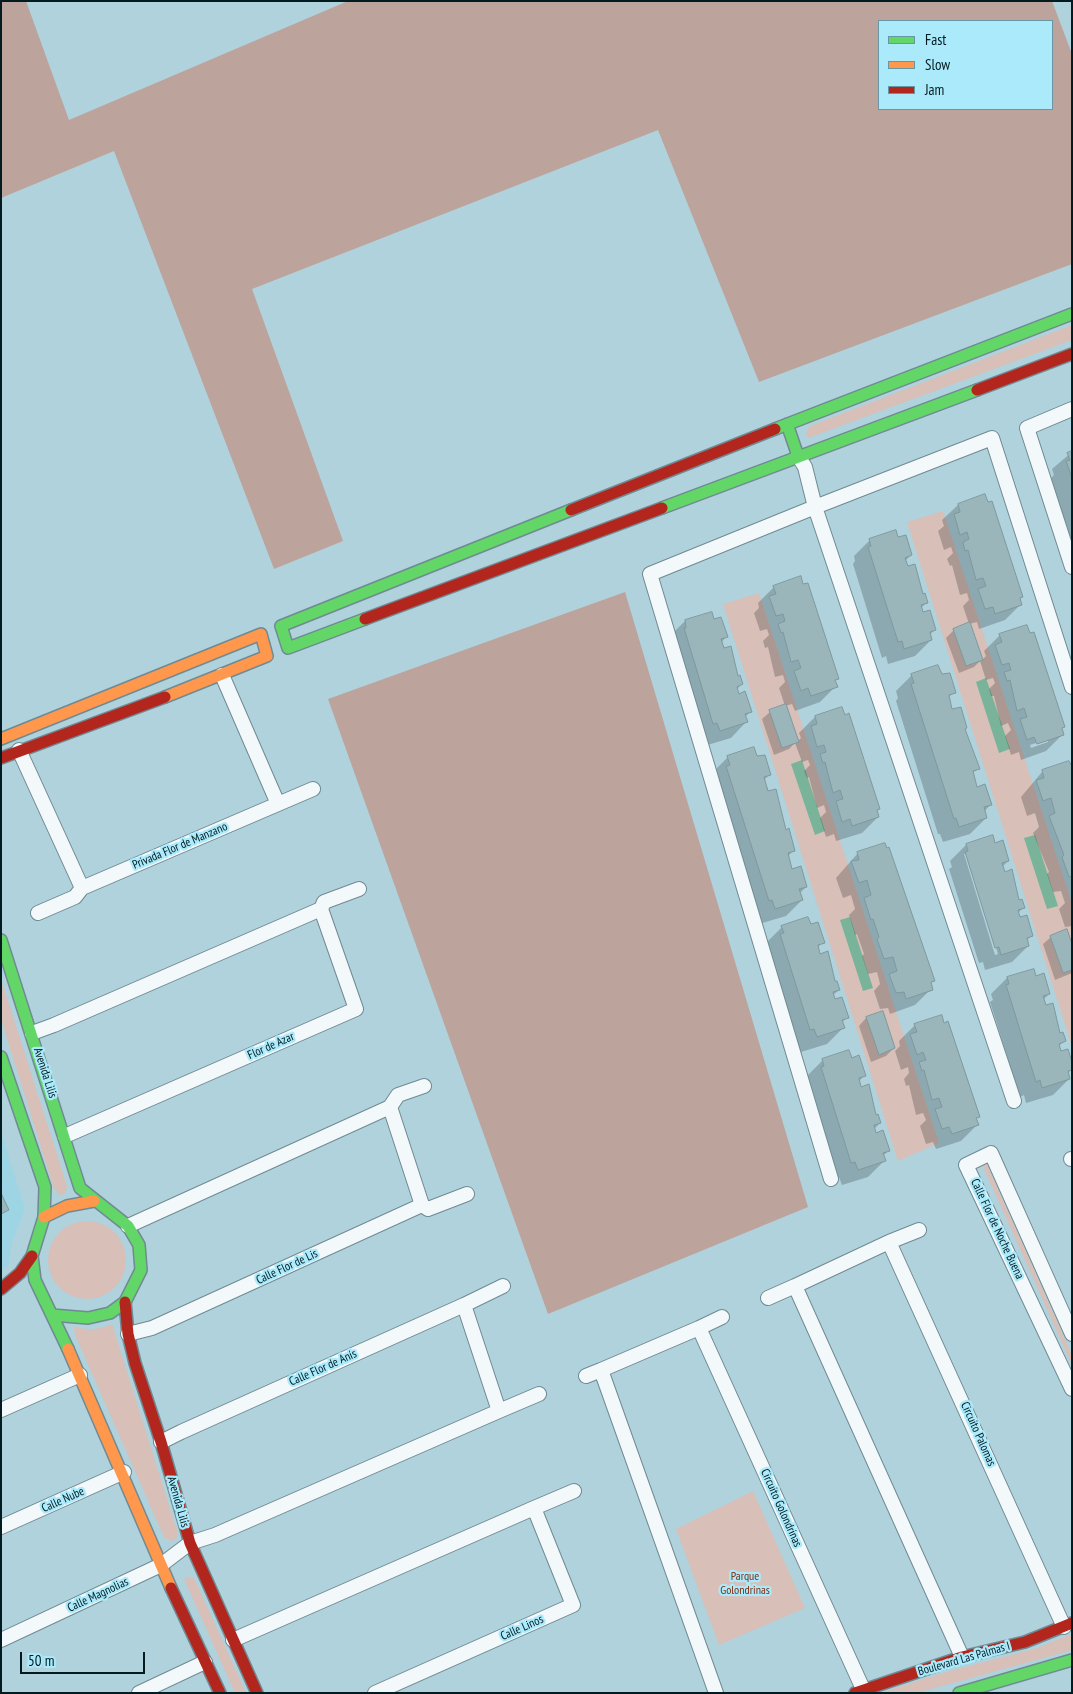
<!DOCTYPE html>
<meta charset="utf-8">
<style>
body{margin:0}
#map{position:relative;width:1073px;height:1694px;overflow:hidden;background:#b0d2dc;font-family:"PT Sans Narrow",sans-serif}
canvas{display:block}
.frame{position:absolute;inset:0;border:2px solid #021b21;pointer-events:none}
.legend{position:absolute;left:878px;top:20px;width:175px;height:90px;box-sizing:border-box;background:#abeafb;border:1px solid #6797a4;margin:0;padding:6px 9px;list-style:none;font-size:15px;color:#021b21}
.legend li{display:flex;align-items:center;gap:10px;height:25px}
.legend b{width:25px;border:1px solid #6797a4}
.scale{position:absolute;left:20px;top:1652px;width:125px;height:22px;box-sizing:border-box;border:2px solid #021b21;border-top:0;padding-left:6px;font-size:15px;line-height:18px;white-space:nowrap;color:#021b21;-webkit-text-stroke:4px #abeafb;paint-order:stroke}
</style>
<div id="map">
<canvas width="1073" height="1694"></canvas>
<div class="frame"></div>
<ul class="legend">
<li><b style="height:6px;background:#63d668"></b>Fast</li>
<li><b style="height:6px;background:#ff974d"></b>Slow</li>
<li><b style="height:6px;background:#b3261e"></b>Jam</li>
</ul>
<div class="scale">50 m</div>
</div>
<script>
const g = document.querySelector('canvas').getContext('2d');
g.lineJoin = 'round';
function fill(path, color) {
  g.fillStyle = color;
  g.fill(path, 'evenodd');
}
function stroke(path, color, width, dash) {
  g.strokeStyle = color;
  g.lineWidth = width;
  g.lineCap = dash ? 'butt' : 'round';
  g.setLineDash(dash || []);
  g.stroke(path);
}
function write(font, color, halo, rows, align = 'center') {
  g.font = font + ' "PT Sans Narrow",sans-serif';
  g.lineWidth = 4.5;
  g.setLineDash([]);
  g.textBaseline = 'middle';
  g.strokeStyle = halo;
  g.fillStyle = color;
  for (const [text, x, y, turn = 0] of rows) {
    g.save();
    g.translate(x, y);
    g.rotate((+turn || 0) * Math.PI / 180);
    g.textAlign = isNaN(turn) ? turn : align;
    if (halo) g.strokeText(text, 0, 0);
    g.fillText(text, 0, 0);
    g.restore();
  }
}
fill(new Path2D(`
 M1,1132l24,77 -13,33 -4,25 -7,3z`), '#9dd5e4');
fill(new Path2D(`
 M1072,325v15l-264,98 -2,-6 4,-6z
 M943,511l129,392v144l-165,-525z
 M759,593l180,550 -41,18 -175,-557z
 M1,979l66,207 -2,8 -5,1 -6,-6 -53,-170z
 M985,1160l87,195v10l-91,-203z
 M48 1260a39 39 0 1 1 78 0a39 39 0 1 1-78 0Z
 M112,1324l66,210 -2,5 -5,2 -7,-4 -89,-202 -1,-9c14,5 24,4 38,-2z
 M753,1491l52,117 -86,37 -43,-116z
 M187,1577l7,1 52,115h-11l-51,-114z
 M1069,1635l3,1v14l-155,43h-37l62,-20 92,-24z`), '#d8bfb8');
fill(new Path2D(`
 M1,1h25l43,119 279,-119h704l20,53v210l-313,118 -101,-252 -406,159 91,252 -69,28 -160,-418 -113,47zM879,21h173v88h-173z
 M625,592l183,615 -260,107 -220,-615z`), '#bca39c');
fill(new Path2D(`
 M986,678l24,71 -11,4 -23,-71z
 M802,760l23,71 -10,4 -24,-71z
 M1035,835l23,71 -11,3 -23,-71z
 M850,917l23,71 -10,3 -23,-71z`), '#79b49a');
fill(new Path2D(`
 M1072,452v92l-21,-66 3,-3 -2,-6z
 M958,505l64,91 -3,3 2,5 -16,16 -26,9 -2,-7 -8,2 13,36 4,-4 -2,-5 16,-16 63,92 -2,2 1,6 -16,16 -25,9 -2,-8 -8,3 -6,-19 6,-6 -3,-7 -7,3 -7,-30h-3l-2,-7 6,-6 -2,-5 -7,2 -6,-19 -6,6 -15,6 -13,-35 8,-8 15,-6 -6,-18 6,-6 -2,-7 -7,2 -8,-30 -2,1 -3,-7 6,-6 -2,-6 -7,3 -6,-19 6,-5 -2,-6zM1048,739v3l-17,6 -1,-3z
 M898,538l13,17 -6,6 22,41 -6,6 2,5 12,17 -6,5 2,5 -16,16 -27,8 -2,-8 -4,2 -29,-94 2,-3 -1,-5 16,-16z
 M774,587l63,91 -2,3 1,5 -16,16 -25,9 -3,-7 -7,2 12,36 4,-4 -2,-5 16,-16 27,-9 37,101 -3,2 2,6 -16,16 -26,8 -2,-7 -8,3 -6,-19 6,-6 -2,-7 -7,3 -8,-31 -2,1 -3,-7 6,-6 -2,-5 -6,2 -7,-19 -6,6 -15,6 -12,-36 8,-7 15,-6 -6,-18 6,-6 -2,-7 -8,2 -7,-30 -3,1 -2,-7 6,-6 -2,-6 -7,2 -6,-18 5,-5 -1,-5z
 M713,620l13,17 -5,6 21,41 -6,6 2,5 12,17 -5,5 1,5 -15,16 -27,8 -35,-109 16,-16z
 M912,675h29l13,17 -6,6 3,12 13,19 14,39 -6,6 4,15 14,16 -6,7 2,6 -16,16 -27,8 -3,-8h-2l-42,-133 2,-3 -2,-7z
 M728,757h29l13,17 -6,6 30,70 -6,6 4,15 14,16 -7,7 3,6 -16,16 -27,8 -47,-151z
 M1069,762l3,5v159l-7,1 -6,-18 6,-6 -4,-12 -8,1 -6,-18 2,-2 -16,-39 6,-6 -4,-14 -8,3 -6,-19 21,-25z
 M992,837l2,7 14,17 -6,6 21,41 -6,6 15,21 -6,6 2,5 -16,16 -27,8 -2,-8 -4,1 -30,-94 3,-2 -2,-6 16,-16zM964,854h3l31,100 -3,1z
 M858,853l75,128 -3,3 1,5 -16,16 -25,9 -2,-6 -8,1 -6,-18 6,-7 -3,-12 -9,2 -6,-18 2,-2 -7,-20 -2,1 -6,-20 6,-6 -4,-14 -8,3 -7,-20z
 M810,926l13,16 -6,6 2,7 20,35 -6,5 2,6 12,16 -5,6 1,5 -16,16 -26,8 -3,-8 -4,1 -28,-102 16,-16z
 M1051,937l21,10v26l-17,7 -12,-36z
 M1033,970l2,7 14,17 -6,6 21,41 -6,6 14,22 -5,5 2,5 -16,16 -27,8 -2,-8 -4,2 -30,-95 3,-2 -2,-6 16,-16z
 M882,1013l12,35 -8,8 -15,6 -12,-36 7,-8z
 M915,1025l63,92 -3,2 2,6 -16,16 -25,8 -3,-7 -7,2 -6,-18 6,-6 -3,-7 -7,2 -7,-30 -3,1 -2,-7 5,-6 -1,-6 -7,3 -6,-19 5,-5 -1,-5z
 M851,1059l13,17 -6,6 22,41 -6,6 2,5 12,17 -5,5 1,5 -16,16 -26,8 -3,-8 -4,2 -28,-103 16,-16z`), '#0003');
const building = new Path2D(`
 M1072,451v27l-6,-17 4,-1 -3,-7z
 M985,494l3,8 4,-1 31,96 -3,1 2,7 -27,9 -2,-7 -8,2 -7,-20 8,-3 -3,-8 -7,2 -8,-30 -3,1 -2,-9 6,-3 -2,-7 -7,3 -6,-21 6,-2 -2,-8z
 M896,530l2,7 8,-2 6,20 -7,3 3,8 7,-2 8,30 2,-1 3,10 -7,2 2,7 7,-2 6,20 -6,2 2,8 -28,9 -2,-8 -4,1 -30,-95 3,-1 -2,-7z
 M801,576l2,8 5,-1 31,96 -4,1 3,7 -27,9 -3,-8 -7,3 -7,-20 7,-3 -3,-8 -7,2 -8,-30 -2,1 -3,-9 7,-3 -2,-7 -7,2 -7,-20 7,-2 -3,-8z
 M712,612l2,7 7,-2 7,20 -7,2 3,9 7,-2 7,30 2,-1 3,9 -6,3 2,7 6,-3 7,21 -7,2 3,8 -28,9 -3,-8 -4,1 -29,-96h2l-1,-8z
 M970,622l13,38 -17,6 -13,-37z
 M1027,625l3,8 4,-1 31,95 -3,1 2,7 -27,9 -3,-7 -7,3 -7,-21 7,-2 -3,-9 -7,3 -7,-31 -3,1 -3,-9 7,-2 -2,-7 -7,2 -7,-20 7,-3 -3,-8z
 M938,665l4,9 8,-1 6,20 -7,2 3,14 9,-2 6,21 -2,1 15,40 -7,2 4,16 8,-3 7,21 -8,2 3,11 -28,9 -3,-9 -2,1 -43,-135 3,-1 -3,-9z
 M786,704l13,38 -17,6 -13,-38z
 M842,707l3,8 4,-2 31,96 -3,1 2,7 -27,9 -2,-7 -8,3 -6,-21 7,-2 -3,-9 -7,3 -8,-31 -2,1 -3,-9 6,-2 -2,-7 -7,2 -6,-21 6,-2 -2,-8z
 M754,747l3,9 8,-1 6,20 -7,2 4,14 8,-2 10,41 3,-2 6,23 -7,2 4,16 9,-3 6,21 -8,2 4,11 -28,9 -3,-9 -3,1 -43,-135 4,-1 -3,-9z
 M1069,761l3,5v110l-3,1 -7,-20 2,-2 -15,-39 6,-3 -4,-15 -8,3 -7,-21 8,-2 -2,-8z
 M993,835l2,8 8,-3 6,21 -7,2 3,9 7,-3 7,31 3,-1 3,9 -7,2 2,7 7,-2 6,21 -6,2 2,8 -28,9 -2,-8 -4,1 -30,-96 3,-1 -2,-7z
 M885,843l2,5 2,-1 46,134 -4,1 2,8 -27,9 -2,-7 -8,1 -7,-19 8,-3 -4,-14 -9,2 -7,-20 2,-2 -6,-18 -2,1 -7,-22 7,-3 -4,-15 -8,3 -8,-22 8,-1 -2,-8z
 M808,917l3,7 7,-2 7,21 -7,2 2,9 8,-3 7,30h2l3,9 -7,2 2,7 7,-2 7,21 -7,2 3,8 -28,9 -3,-8 -4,1 -30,-96 4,-1 -3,-7z
 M1067,929l5,15v26l-9,3 -13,-37z
 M1034,969l2,7 8,-3 6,21 -7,2 3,9 7,-2 7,30 3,-1 3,9 -7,3 2,7 7,-2 4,13v8l-4,1 2,8 -28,9 -2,-8 -4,2 -30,-97 3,-1 -2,-7z
 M883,1011l12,37 -16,7 -13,-38z
 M942,1015l2,8 4,-2 32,96 -4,1 3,7 -27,9 -3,-7 -7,2 -7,-20 7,-2 -3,-9 -7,2 -8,-30 -2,1 -3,-9 7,-2 -3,-8 -6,3 -7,-21 7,-2 -3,-8z
 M849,1050l3,8 7,-3 7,21 -7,2 2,9 8,-3 7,31 2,-1 3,9 -7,2 2,8 7,-3 7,21 -7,2 3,8 -28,9 -3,-8 -4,1 -30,-96 3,-1 -2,-7z
 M1,1193l8,17 -8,4z`);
fill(building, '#9bb6bb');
stroke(building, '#7d999d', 1);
const street = new Path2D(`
 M1072,409l-45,19 45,139
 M798,456l7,11 10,40 177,-69 80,249
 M19,750l63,138 196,-84 -56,-129
 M278,804l35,-15
 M321,909l3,-7 35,-13
 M38,913l37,-16 7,-9
 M32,1033l22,-8 267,-116 35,100 -291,127
 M390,1107l8,-12 26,-9
 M1071,1159h1
 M831,1179l-181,-605 165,-67 199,594
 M422,1205l6,4 39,-15
 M128,1226l262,-119 32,98 -270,123 -24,6
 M889,1242l30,-12
 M768,1298l27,-12
 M464,1305l39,-19
 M699,1328l23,-11
 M1072,1334l-81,-181 -25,12 106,224
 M586,1376l15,-6
 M1,1410l79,-35
 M499,1411l40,-17
 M534,1508l40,-17
 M1,1527l123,-55
 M1,1640l160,-75 29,-22 25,-8 284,-124 -35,-106 -283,127 -20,10
 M233,1640l301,-132 39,97 -198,88
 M962,1657l-167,-371 94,-44 175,385
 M139,1693l66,-31
 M716,1693l-115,-323 98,-42 164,361`);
const fast = new Path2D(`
 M787,424l11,32
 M775,429l297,-115
 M662,508l315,-118
 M365,619l-77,29 -7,-22 290,-116
 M1,940l79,248 48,38 11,19 2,25 -16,32 -15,11 -22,5 -36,-3
 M1,1057l44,130 -1,30 -12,39 3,24 33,69
 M959,1693l113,-33`);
const slow = new Path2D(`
 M1,739l260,-105 6,22 -102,41
 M44,1217l23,-11 27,-5
 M68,1349l103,239`);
const jam = new Path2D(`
 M977,390l95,-36
 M571,510l204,-81
 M365,619l297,-111
 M1,758l164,-61
 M1,1289l19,-16 12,-17
 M125,1302l3,32 7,29 26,79 29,101 67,150
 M171,1588l49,105
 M855,1693l107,-36 63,-15 47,-19`);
stroke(street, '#6f8a92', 16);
stroke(fast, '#6f8a92', 14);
stroke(slow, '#6f8a92', 14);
stroke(jam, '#6f8a92', 14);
stroke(street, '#f3f8fa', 14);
stroke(fast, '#63d668', 11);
stroke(slow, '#ff974d', 11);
stroke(jam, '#b3261e', 11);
write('12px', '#021b21', '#abeafb', [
 ["Privada Flor de Manzano",180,846,-23],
 ["Flor de Azar",271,1046,-24],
 ["Avenida Lilis",45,1073,72],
 ["Calle Flor de Noche Buena",997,1229,65],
 ["Calle Flor de Lis",287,1267,-25],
 ["Calle Flor de Anís",323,1368,-24],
 ["Circuito Palomas",978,1434,66],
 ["Calle Nube",63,1500,-24],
 ["Avenida Lilis",178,1502,74],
 ["Circuito Golondrinas",781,1508,66],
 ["Calle Magnolias",98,1595,-25],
 ["Calle Linos",522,1628,-24],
 ["Boulevard Las Palmas I",964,1659,-16]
]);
write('12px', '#822a10', '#abeafb', [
 ["Parque",745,1577],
 ["Golondrinas",745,1591]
]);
</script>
